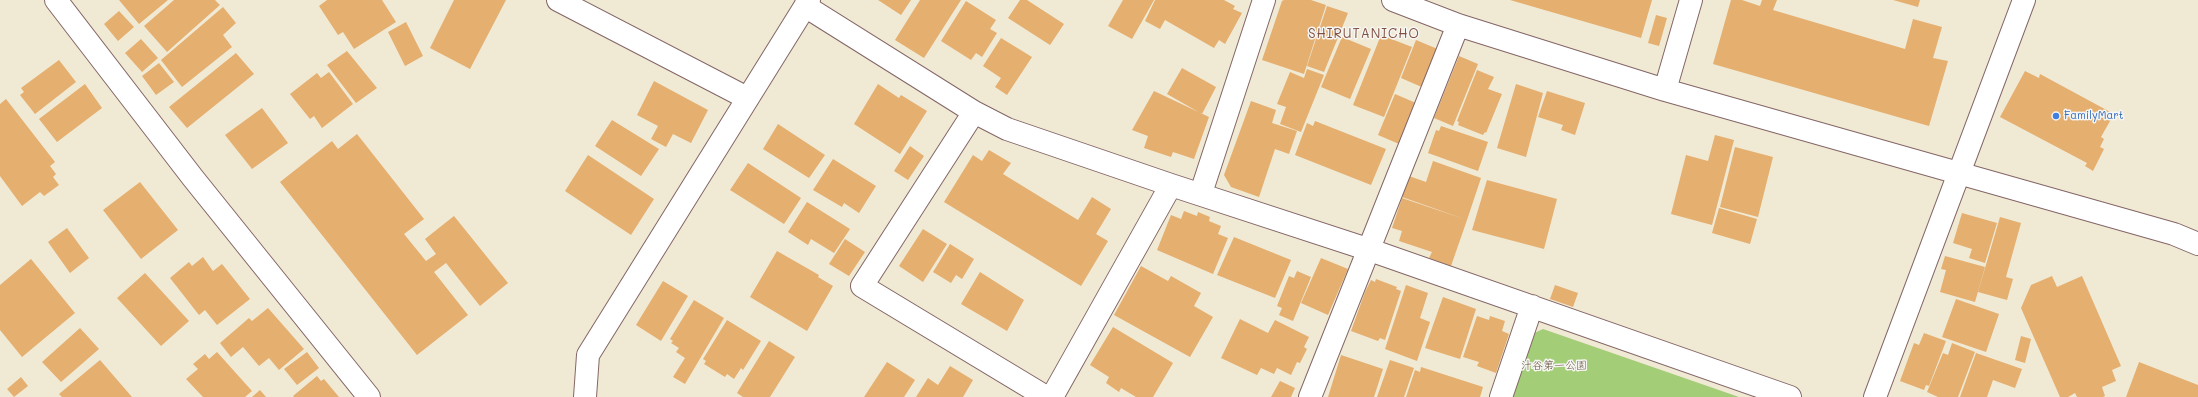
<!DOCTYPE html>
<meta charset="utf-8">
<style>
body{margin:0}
canvas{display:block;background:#f0e9d4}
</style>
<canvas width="2198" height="397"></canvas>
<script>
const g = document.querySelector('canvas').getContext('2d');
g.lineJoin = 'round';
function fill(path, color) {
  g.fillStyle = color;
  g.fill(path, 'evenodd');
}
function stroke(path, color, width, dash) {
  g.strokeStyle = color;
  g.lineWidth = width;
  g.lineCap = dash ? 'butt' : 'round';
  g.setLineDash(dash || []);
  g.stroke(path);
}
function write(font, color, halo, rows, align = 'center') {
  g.font = font + ' Mali,"Klee One",sans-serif';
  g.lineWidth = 3;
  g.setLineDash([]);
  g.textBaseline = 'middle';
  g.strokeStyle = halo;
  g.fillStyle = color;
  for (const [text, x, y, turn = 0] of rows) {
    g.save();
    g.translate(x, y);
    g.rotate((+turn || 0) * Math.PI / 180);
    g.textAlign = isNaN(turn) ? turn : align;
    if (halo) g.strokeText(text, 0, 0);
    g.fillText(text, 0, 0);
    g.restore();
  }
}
fill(new Path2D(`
 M1543,329l196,68h-228l19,-62z`), '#a4cd78');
fill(new Path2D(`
 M119,0h49l-29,24z
 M174,0h41l5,5 -53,47 -23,-26z
 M327,0h55l14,22 -42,27 -11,-17 -5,3 -19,-29z
 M454,0h52l-36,69 -40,-21z
 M878,0h33l-10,15z
 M920,0h41l-37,58 -29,-18z
 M1020,0h7l37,24 -14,21 -42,-27z
 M1123,0h31l-22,39 -24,-13z
 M1155,0h69l11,6 -2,3 9,4 -17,31 -6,-4 -5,8 -49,-28 -5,9 -15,-8z
 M1284,0h27l15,5 -22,69 -42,-14 20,-59z
 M1510,0h142l-11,38z
 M1731,0h11l18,6 2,-6h15l-4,10 132,39 8,-30 29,8 -9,31 15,3 -19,65 -216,-62z
 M1893,0h27l-2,7z
 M966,1l30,19 -6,9 7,4 -15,24 -6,-4 -5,7 -30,-19z
 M1327,6l21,7 -24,59 -17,-6z
 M223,7l13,16 -13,12 9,12 -50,40 -21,-27z
 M119,11l15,16 -16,14 -14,-17z
 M1656,15l11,3 -8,28 -11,-3z
 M406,22l17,34 -18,10 -17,-34z
 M1381,35l31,12 -28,70 -31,-12z
 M1342,37l29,12 -21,50 -29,-12z
 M1001,38l31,19 -25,38 -12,-8 6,-9 -18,-12z
 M141,39l17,19 -16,14 -17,-19z
 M1416,40l24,10 -16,38 -23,-10z
 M347,51l30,37 -21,15 -29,-38z
 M236,53l18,21 -67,54 -18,-21z
 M1459,56l19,8 -25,62 -19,-8z
 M59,60l17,22 -41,32 -15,-19 4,-3 -3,-4z
 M159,63l15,19 -18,13 -14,-19z
 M1182,68l34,19 -14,27 -35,-20z
 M1307,69l17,6 -23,57 -21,-8 6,-17 -9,-3 13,-32 14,6z
 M1477,70l17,7 -6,12 14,5 -16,39 -1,-1 -2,3 -25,-10 1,-3 -2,-1z
 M2025,71l14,7 1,-4 74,40 -13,23 3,2 -4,8 4,2 -11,22 -8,-5 2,-3 -87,-46z
 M329,72l24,32 -31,24 -8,-12 -4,3 -20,-25 27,-21 4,5z
 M654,81l54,29 -17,33 -18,-9 -7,13 -15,-8 7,-13 -21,-11z
 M85,84l17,24 -45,34 -18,-23z
 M878,84l21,14 2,-3 26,16 -27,43 -46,-30z
 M1516,84l27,9 -17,64 -29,-9z
 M1154,91l55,26 -15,42 -21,-7 -2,5 -27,-9 4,-12 -16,-6z
 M1547,91l38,12 -10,32 -14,-5 2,-5 -25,-8z
 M1395,94l21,9 -17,41 -21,-9z
 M6,99l49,63 -5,4 6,8 -3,3 6,8 -15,11 -4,-4 -18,14 -22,-30v-72z
 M1251,101l25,9 -4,13 25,8 -8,23 -14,-5 -16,48 -28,-10 -7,-12z
 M262,108l26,35 -36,26 -27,-34z
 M612,120l47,29 -18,27 -46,-30z
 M1315,121l71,28 -15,36 -76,-30 12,-32 6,3z
 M778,124l47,31 -16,23 -46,-29z
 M1441,126l47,16 -10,29 -50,-18 8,-23 3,1z
 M357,134l67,85 -20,15 22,27 10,-7 -11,-15 29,-23 54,67 -28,23 -34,-43 -12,9 34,43 -51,40 -137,-173 52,-41 6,8z
 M1715,135l19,5 -22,85 -41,-11 15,-59 22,6z
 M910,146l14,10 -16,24 -14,-9z
 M1735,147l38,10 -15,60 -38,-10z
 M989,150l22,13 -8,11 75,46 14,-23 19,12 -15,25 12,7 -27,45 -137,-84 29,-47 9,6z
 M588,155l66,44 -23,36 -66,-44z
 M833,159l43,27 -17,27 -15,-10 -2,4 -29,-17z
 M1433,161l48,17 -14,42 -65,-23 7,-21 17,6z
 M748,163l53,35 -17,26 -54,-34z
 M1487,180l70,19 -13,50 -72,-19z
 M140,182l38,48 -37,29 -38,-49z
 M1402,198l65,22 -16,46 -22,-8 3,-6 -33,-11 3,-10 -10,-3z
 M807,202l43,27 -16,24 -23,-14 -3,6 -20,-13z
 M1719,208l38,11 -7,25 -38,-11z
 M1184,211l13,5 1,-4 12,5 -1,4 12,5 -3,8 10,4 -15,36 -56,-24 14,-35 10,4z
 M1962,213l35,10 -12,40 -16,-5 3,-9 -19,-6z
 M2000,217l21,6 -15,54 7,2 -6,21 -29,-8z
 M67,228l22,30 -19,15 -22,-31z
 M923,229l24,15 -24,38 -24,-16z
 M1234,237l57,23 -16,38 -58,-23z
 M845,239l20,13 -16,24 -20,-12z
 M950,244l24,15 -12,20 -6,-4 -5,8 -18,-11z
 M777,251l42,24 -1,2 15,9 -26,45 -57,-34z
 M1945,256l40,11 -10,35 -35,-10 6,-22 -5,-1z
 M203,257l10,14 9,-7 28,35 -33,26 -12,-15 -6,5 -29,-37 19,-16 3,4z
 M1321,258l27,11 -20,46 -27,-12z
 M31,259l44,54 -53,44 -22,-27v-45z
 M1141,266l27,15 3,-5 30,17 -7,13 19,11 -23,40 -76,-42z
 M1297,271l14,6 -18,44 -14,-6 3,-7 -5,-2 12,-30 5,2z
 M980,272l44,28 -17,31 -46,-27z
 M145,273l44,48 -28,25 -44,-48z
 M2052,276l5,11 25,-11 39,90 -9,4 4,11 -14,6 3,9 -2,1h-26l-2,-4 -7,4h-8l-39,-89 10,-23z
 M1376,279l21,8 -1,2 5,2 -16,49 -5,-2 -2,3 -27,-10 14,-39 6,-12 4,2z
 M663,281l25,15 -27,45 -25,-16z
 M1406,285l22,8 -8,25 10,4 -13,39 -32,-12z
 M1555,285l23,8 -5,14 -23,-8z
 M1443,297l33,12 -16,50 -35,-11z
 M1956,299l43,15 -13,38 -44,-15z
 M694,300l30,18 -39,66 -12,-7 12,-19 -9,-6 3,-4 -8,-5 2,-2 -3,-2z
 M268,308l36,41 -25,21 -10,-12 -10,8 -16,-19 -12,10 -11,-14 29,-25 3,3z
 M1477,316l12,4 1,-4 15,5 -3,10 7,3 -13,39 -19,-7 2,-4 -16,-5z
 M1240,319l28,14 7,-13 34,17 -5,10 3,2 -7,14 -3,-1 -6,13 -14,-7 -3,6 -13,-6 -4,7 -36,-17z
 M727,320l34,21 -18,29 -2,-2 -7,11 -7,-5 -2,3 -21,-13 2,-3 -3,-2z
 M1113,327l60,36 -20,34h-17l-15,-9 -2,4 -13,-9 3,-6 -19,-12z
 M80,328l19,21 -38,33 -19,-20z
 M1924,333l22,8 -17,45 -3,-1 -2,5 -24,-9 14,-38 5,2z
 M2021,336l10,3 -6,24 -10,-3z
 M769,341l26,16 -25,40h-27l-6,-4z
 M1952,343l23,9 -17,45h-20l-11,-5 16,-39 5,2z
 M217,352l35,39 -7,6h-42l-17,-18 12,-10 -5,-5 12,-10 4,5z
 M307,352l12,16 -22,17 -13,-16z
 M1976,353l46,16 -7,19 -22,-8 -6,17h-27z
 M1341,355l42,14 -9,28h-46z
 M100,360l32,37h-70l-3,-3z
 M1390,360l24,8 -10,29h-27z
 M887,362l28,18 -11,17h-40z
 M2139,362l59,23v12h-72z
 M950,366l23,14 -10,17h-47l12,-19 10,7z
 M1421,367l62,20 -3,10h-74l9,-27 5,2z
 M317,376l4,5 3,-2 15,18h-45l-1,-1z
 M21,377l7,9 -14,11 -7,-8z
 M1280,381l15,7 -4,9h-20z
 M260,390l6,7h-14z`), '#e5af6f');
const minor = new Path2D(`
 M56,0l137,178 176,219
 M558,0l189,98
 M1393,0l65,25 207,65 509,144 24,10
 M805,6l169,106 33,17 164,56 199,65 420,147
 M1665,90l26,-90
 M974,112l-112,174 184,111
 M1201,193l63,-193
 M585,397l3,-42 221,-355
 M1052,397l119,-212
 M1310,397l148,-372
 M1501,397l31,-91
 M1875,397l149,-397`);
stroke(minor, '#846666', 24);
stroke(minor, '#fff', 22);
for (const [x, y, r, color] of [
 [2056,116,4,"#3f7fe0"]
]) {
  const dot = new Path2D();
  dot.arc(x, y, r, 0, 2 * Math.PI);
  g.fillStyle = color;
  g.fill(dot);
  stroke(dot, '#f6f6f2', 1.5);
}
write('11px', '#366cbe', '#f6f6f2', [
 ["FamilyMart",2064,116]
], 'left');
write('11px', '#655342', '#f6f6f2', [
 ["汁谷第一公園",1554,366]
]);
g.letterSpacing = '1px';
write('13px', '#805143', '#f6f6f2', [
 ["SHIRUTANICHO",1364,34]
]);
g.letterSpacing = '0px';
</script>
